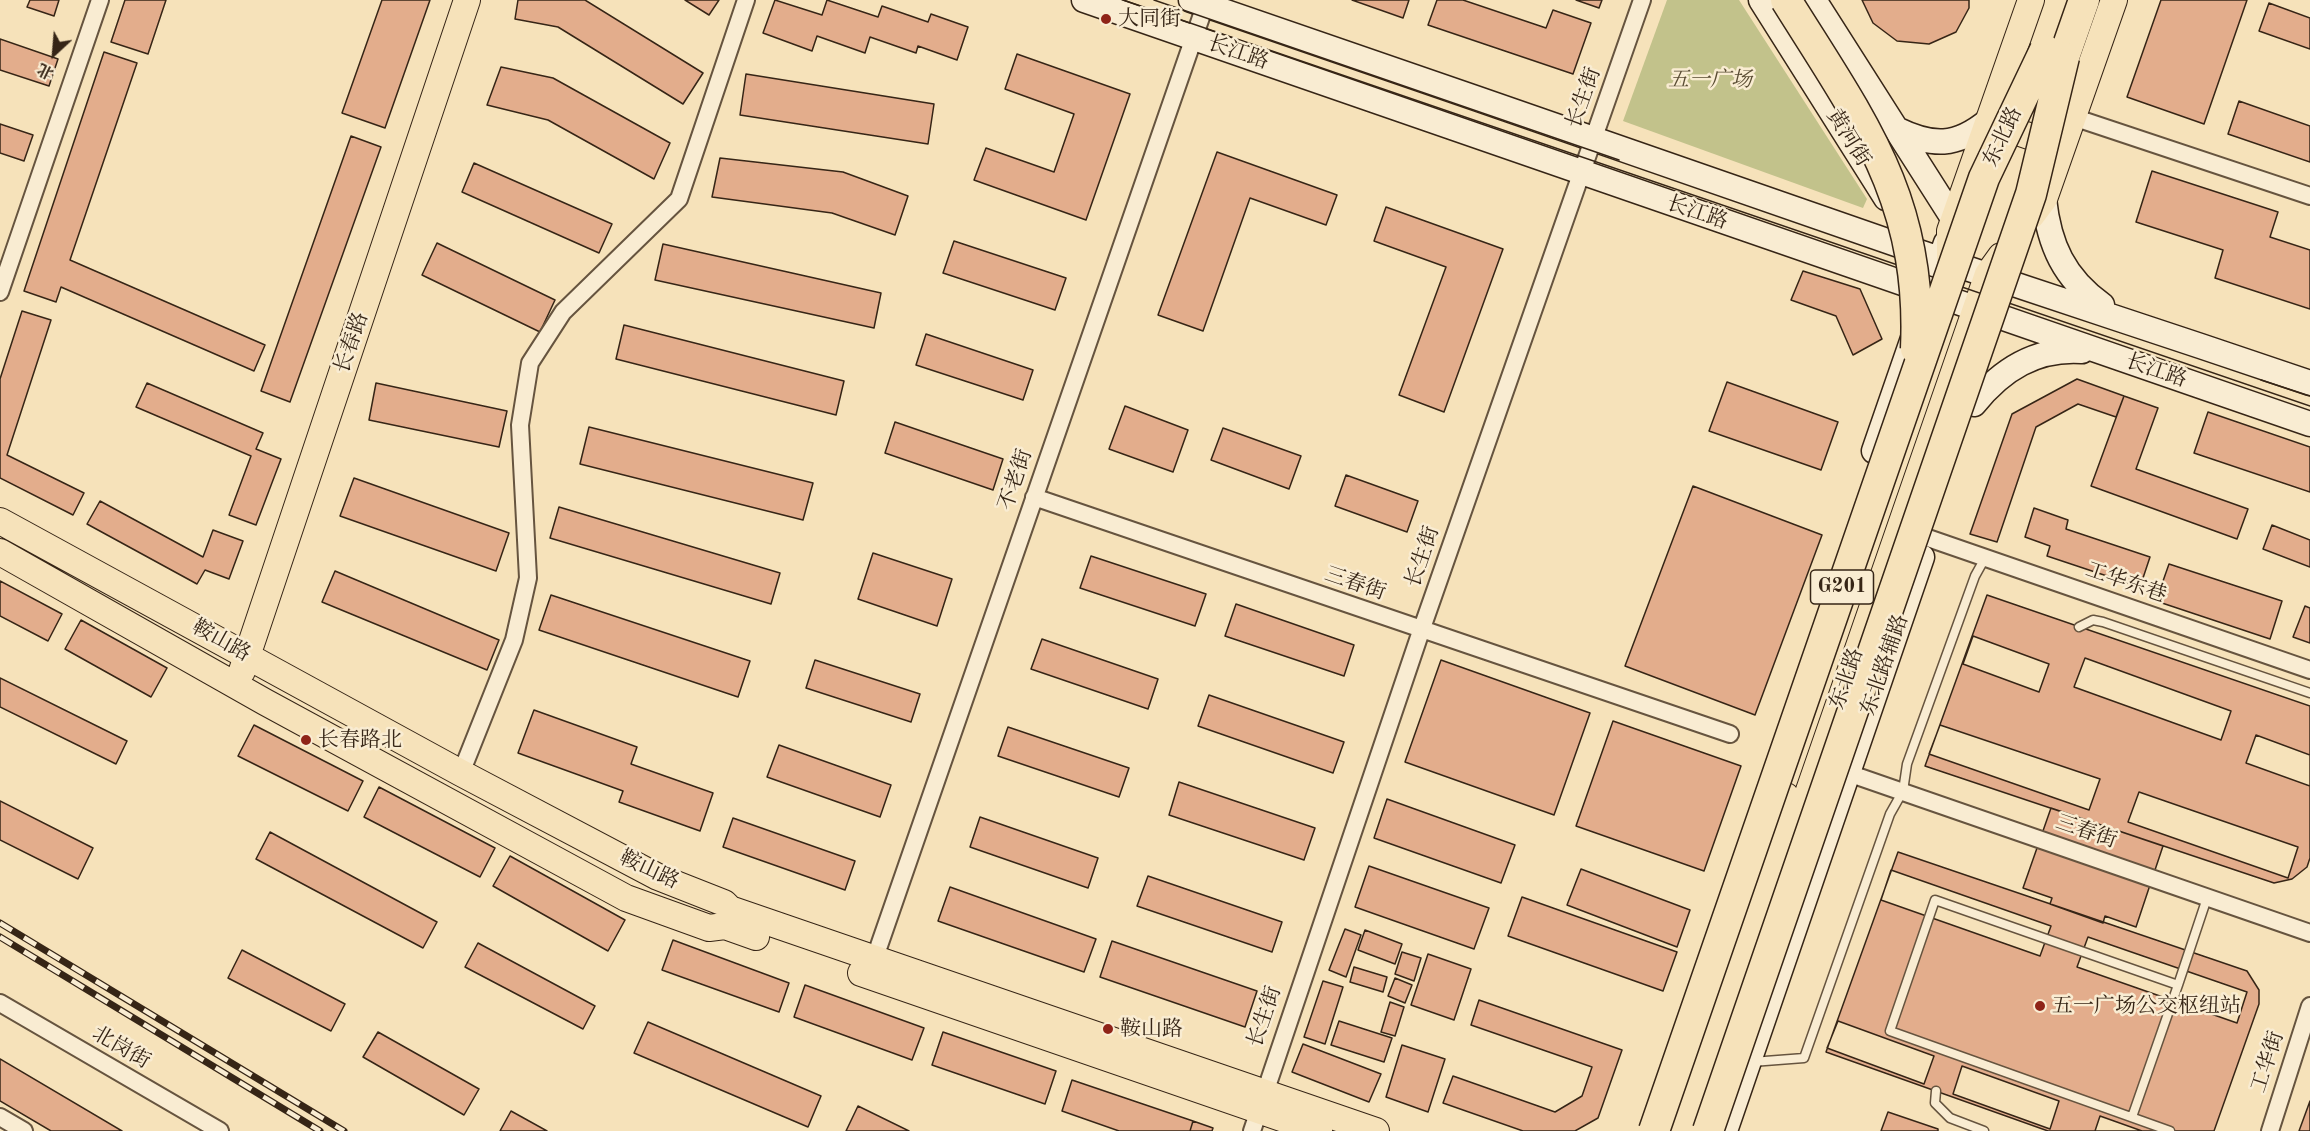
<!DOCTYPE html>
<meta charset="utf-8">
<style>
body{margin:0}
#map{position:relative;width:2310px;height:1131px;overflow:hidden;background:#f6e2ba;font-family:"Old Standard TT","Noto Serif SC",serif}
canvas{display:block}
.north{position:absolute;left:24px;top:24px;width:60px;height:60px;-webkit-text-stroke:4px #f9ecd2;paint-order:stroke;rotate:206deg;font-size:16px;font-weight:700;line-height:24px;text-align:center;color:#362516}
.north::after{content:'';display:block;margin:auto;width:21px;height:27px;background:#362516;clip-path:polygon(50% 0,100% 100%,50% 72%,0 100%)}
</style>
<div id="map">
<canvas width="2310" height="1131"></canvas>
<div class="north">北</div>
</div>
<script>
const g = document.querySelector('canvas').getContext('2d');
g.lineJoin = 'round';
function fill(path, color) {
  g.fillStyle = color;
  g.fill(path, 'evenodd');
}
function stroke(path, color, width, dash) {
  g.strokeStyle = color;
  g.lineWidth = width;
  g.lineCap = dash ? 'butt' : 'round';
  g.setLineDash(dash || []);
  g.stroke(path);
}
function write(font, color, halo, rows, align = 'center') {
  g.font = font + ' "Old Standard TT","Noto Serif SC",serif';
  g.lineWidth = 5;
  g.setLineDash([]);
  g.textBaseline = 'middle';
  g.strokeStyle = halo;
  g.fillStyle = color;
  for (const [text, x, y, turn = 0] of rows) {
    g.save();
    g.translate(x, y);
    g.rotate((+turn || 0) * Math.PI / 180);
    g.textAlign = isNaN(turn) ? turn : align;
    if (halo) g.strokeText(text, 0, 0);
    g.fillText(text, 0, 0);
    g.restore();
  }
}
fill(new Path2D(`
 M1667,0h72l128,199 -4,9 -240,-87z`), '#c2c28b');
const building = new Path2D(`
 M30,0h29l-5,16 -27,-9z
 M125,0h41l-18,54 -37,-12z
 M382,0h48l-45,128 -43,-15z
 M518,0h67l118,73 -20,31 -125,-77 -43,-8z
 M685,0h34l-10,15z
 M775,0l47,15 5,-15 51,17 4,-11 46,16 3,-8 37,13 -11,33 -39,-14 -2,7 -46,-16 -5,16 -48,-17 -5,15 -49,-18z
 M1352,0h57l-6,18z
 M1437,0h26l83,28 7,-18 38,13 -18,51 -145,-49z
 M1576,0h26l-3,8z
 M1862,0h107v8l-13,24 -27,12 -32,-3 -24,-18z
 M2161,0h86l-43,124 -77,-27z
 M2269,3l41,15v31l-51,-18z
 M0,39l58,20 -9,27 -49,-16z
 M104,52l33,11 -67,197 195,85 -11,26 -193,-84 -5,15 -32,-11z
 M1017,54l113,40 -44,126 -112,-40 12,-32 68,24 20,-58 -69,-25z
 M501,67l52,11 117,65 -16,36 -106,-59 -61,-15z
 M746,74l188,30 -6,40 -188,-29z
 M2239,101l71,25v36l-82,-28z
 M0,124l33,11 -9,26 -24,-8z
 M351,136l30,11 -91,255 -29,-11z
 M1217,152l120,43 -11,30 -76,-27 -47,133 -45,-16z
 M720,158l123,14 65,24 -13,39 -63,-22 -120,-16z
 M474,163l138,61 -13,29 -137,-61z
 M2152,171l126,41 -8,25 40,13v59l-95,-31 8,-28 -87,-28z
 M1386,207l117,42 -59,163 -45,-17 47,-128 -72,-26z
 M954,241l112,37 -11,32 -112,-37z
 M437,243l118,57 -15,32 -118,-57z
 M663,244l218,49 -7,35 -219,-48z
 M1803,271l57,18 22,50 -29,16 -17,-39 -45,-16z
 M22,311l29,9 -44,135 77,38 -11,22 -73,-37v-99z
 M624,325l220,56 -8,34 -220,-56z
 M926,334l107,36 -10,30 -107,-35z
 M2077,379l47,17 -8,21 -38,-13 -42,23 -39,115 -27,-8 42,-120z
 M1727,382l111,40 -17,48 -112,-39z
 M147,383l116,50 -7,16 25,10 -25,66 -27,-10 22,-59 -115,-49z
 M376,383l131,28 -8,36 -130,-27z
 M2124,396l34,12 -22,61 112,40 -11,30 -146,-53z
 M1125,406l63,24 -15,42 -64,-23z
 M2208,412l102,35v45l-116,-39z
 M895,422l108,37 -10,31 -108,-37z
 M589,427l224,56 -10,37 -223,-56z
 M1223,428l78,28 -12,33 -78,-29z
 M1346,475l72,26 -11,31 -72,-26z
 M354,478l155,55 -13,38 -156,-55z
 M1693,486l129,49 -67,180 -130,-49z
 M100,501l103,56 10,-27 30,11 -14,38 -24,-9 -8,14 -110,-60z
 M559,507l221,66 -9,31 -221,-66z
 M2034,508l34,12 -2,9 84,28 -10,30 -93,-31 3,-10 -25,-9z
 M2272,525l38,15v27l-47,-18z
 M873,553l79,26 -15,47 -79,-27z
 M1091,556l115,38 -11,32 -115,-38z
 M2169,564l113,37 -12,38 -114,-38z
 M335,571l164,69 -12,30 -165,-68z
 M0,581l62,33 -14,27 -48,-25z
 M551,595l199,66 -12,36 -199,-67z
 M1987,595l323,111v152l-3,9 -15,12 -18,4 -349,-117z
 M1236,604l118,41 -10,31 -119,-40z
 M2305,606l5,2v35l-17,-6z
 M81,620l86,48 -16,29 -86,-48z
 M1973,636l76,28 -10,28 -76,-28z
 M1042,639l116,40 -10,30 -117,-40z
 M2085,658l146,53 -10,29 -147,-53z
 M815,660l105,34 -9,28 -105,-34z
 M1441,660l149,53 -36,102 -149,-53z
 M0,678l127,63 -11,23 -116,-57z
 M1209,695l135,47 -11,31 -135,-47z
 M534,710l103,37 -6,17 82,29 -13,38 -81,-29 4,-11 -105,-38z
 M1613,721l128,45 -37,105 -128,-45z
 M254,725l109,56 -15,30 -110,-55z
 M1940,725l160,54 -11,31 -160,-56z
 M1008,727l121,41 -10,29 -121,-41z
 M2256,735l54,20v31l-64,-23z
 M779,745l112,40 -11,32 -113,-40z
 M1179,782l136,46 -11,32 -135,-45z
 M379,787l116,61 -15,29 -116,-60z
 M2139,792l159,55 -10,31 -160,-56z
 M1387,799l128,46 -14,38 -127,-45z
 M0,801l93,47 -15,31 -78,-39z
 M2051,808l112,38 -27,81 -31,-11 -2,7 -53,-19 2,-6 -29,-10z
 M980,817l118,41 -10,30 -118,-41z
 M733,818l122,43 -10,29 -122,-43z
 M270,832l167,90 -14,26 -167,-89z
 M1898,852l349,119 12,19v14l-45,127h-166l-222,-79z
 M510,856l115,64 -17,31 -115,-65z
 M1369,866l120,42 -15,41 -119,-42z
 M1581,869l109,41 -13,37 -110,-42z
 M1891,870l160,56 -11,30 -159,-56z
 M1148,876l134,46 -10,30 -135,-46z
 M950,887l146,52 -12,33 -146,-51z
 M1522,897l155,55 -14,39 -155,-55z
 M1345,929l16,6 -15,42 -17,-7z
 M1365,930l37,14 -7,20 -37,-14z
 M2088,937l159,55 -10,31 -160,-56z
 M673,940l116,43 -10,29 -117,-42z
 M1112,941l145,50 -12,36 -145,-50z
 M478,943l117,63 -12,23 -118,-62z
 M242,950l103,54 -14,27 -103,-53z
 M1402,952l19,6 -7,23 -19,-7z
 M1428,954l43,15 -17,51 -43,-15z
 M1354,967l33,10 -4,15 -33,-10z
 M1395,978l17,7 -7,18 -17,-7z
 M1323,981l20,6 -18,57 -21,-7z
 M805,985l119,43 -12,32 -118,-43z
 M1479,1000l143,50 -24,68 -23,13h-52l-80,-28 10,-27 102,36 27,-16 10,-29 -121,-42z
 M1390,1002l14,5 -9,29 -14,-4z
 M1339,1021l53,17 -8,24 -53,-17z
 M1838,1021l96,35 -10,28 -97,-36z
 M648,1022l173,74 -13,31 -174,-74z
 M378,1032l101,57 -15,26 -101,-58z
 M943,1032l113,39 -11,33 -113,-39z
 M1303,1044l78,30 -12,28 -77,-30z
 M1402,1045l43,14 -17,53 -42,-15z
 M0,1059l122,72h-71l-51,-30z
 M1962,1066l97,35 -9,28 -97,-35z
 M1072,1080l121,41 -3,10h-71l-57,-20z
 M2310,1101v30h-11z
 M858,1106l51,25h-63z
 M511,1111l36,20h-47z
 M1888,1112l50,17v2h-57z
 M2100,1116l42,15h-47z
 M1193,1121l20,7 -1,3h-22z`);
fill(building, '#e3ad8c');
stroke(building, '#362516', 1.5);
const lane = new Path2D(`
 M2079,627l14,-7 10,2 207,71
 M1752,1062l52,-4 86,-244 13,-23 4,-27 68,-188 10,-18
 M1936,1091l-1,12 15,15 34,13
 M2132,1117l46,-132
 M2170,1131l-280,-100 45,-131 243,85 29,-87`);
const street = new Path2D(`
 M2073,117l237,79
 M0,292l100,-292
 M1034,497l696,237
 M1928,538l382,132
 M461,773l53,-133 14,-62 -8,-153 10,-62 33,-51 116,-113 67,-199
 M1848,773l462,160
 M872,966l335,-966
 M0,1003l220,128
 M0,1117l24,14
 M1252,1131l169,-500 221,-631
 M2270,1131l40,-125`);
const secondary = new Path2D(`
 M1084,0l1226,424
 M1191,0c242,83 483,167 725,251 131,45 263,87 394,132
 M1761,0l125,198
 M1814,0l149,234
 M1896,129c37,18 60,18 92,-8
 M2044,199c5,46 20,79 58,106
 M1974,404c28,-35 62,-56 108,-53
 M1874,451l72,-208
 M1725,1131l197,-574`);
const primary = new Path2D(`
 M1988,122l73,25
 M2032,215l12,-16 70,-199
 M1950,265v-34l81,-231
 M0,521l461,252 197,104 66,26 6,6 646,222
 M0,552l265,150 361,196 83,30 16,-2 31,11
 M242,671l225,-671
 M861,973l458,158
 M1670,1131l116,-335
 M1691,1131l297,-857 13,-18`);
const highway = new Path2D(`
 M2064,57l20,-57`);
stroke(lane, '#66543f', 11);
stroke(street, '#66543f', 20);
stroke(secondary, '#362516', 27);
stroke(primary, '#362516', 28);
stroke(highway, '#362516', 33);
stroke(lane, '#f9ecd2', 8);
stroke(street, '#f9ecd2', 16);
stroke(secondary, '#f9ecd2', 24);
stroke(primary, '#f6e2ba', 26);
stroke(highway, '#f6e2ba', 30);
stroke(new Path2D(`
 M1123,0l1187,406
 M1154,0l465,160
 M2261,380l49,16`), '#362516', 1.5);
const rail = new Path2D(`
 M0,923l344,208
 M0,937l320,194`);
stroke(rail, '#362516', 7);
stroke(rail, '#f9ecd2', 4.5, [14]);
const highwayBridge = new Path2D(`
 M1786,0c75,120 137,200 130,349
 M1654,1131l330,-953 61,-128
 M1708,1131l323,-937 33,-137`);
stroke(highwayBridge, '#362516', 33, []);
stroke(highwayBridge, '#f6e2ba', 30);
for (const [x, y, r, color] of [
 [1106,19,6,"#8f2418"],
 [306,740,6,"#8f2418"],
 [2040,1006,6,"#8f2418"],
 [1108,1029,6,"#8f2418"]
]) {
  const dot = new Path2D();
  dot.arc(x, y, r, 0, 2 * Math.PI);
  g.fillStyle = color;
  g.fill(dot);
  stroke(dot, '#f9ecd2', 2);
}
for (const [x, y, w] of [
 [1842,587,63]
]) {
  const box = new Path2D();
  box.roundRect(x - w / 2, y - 17, w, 34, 4.5);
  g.fillStyle = '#f9ecd2';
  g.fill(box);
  stroke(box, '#362516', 1.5);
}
write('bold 20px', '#362516', null, [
 ["G201",1842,587]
]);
write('21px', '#362516', '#f9ecd2', [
 ["大同街",1118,19],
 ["长春路北",318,740],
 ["五一广场公交枢纽站",2052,1006],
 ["鞍山路",1120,1029]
], 'left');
write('21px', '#362516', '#f9ecd2', [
 ["长江路",1238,53,19],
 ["长生街",1584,98,-70],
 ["东北路",2003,137,-65],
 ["黄河街",1848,138,58],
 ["长江路",1697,213,19],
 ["长春路",352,343,-71],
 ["长江路",2156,371,19],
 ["不老街",1016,480,-71],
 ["长生街",1423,557,-71],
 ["工华东巷",2126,583,19],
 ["三春街",1355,584,19],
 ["鞍山路",221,641,29],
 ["东北路辅路",1885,665,-71],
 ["东北路",1847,679,-71],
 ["三春街",2086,832,19],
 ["鞍山路",649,870,25],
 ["长生街",1265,1017,-71],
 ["北岗街",121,1048,30],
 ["工华街",2268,1062,-72]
]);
write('italic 21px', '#594c33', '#f9ecd2', [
 ["五一广场",1710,80]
]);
</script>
